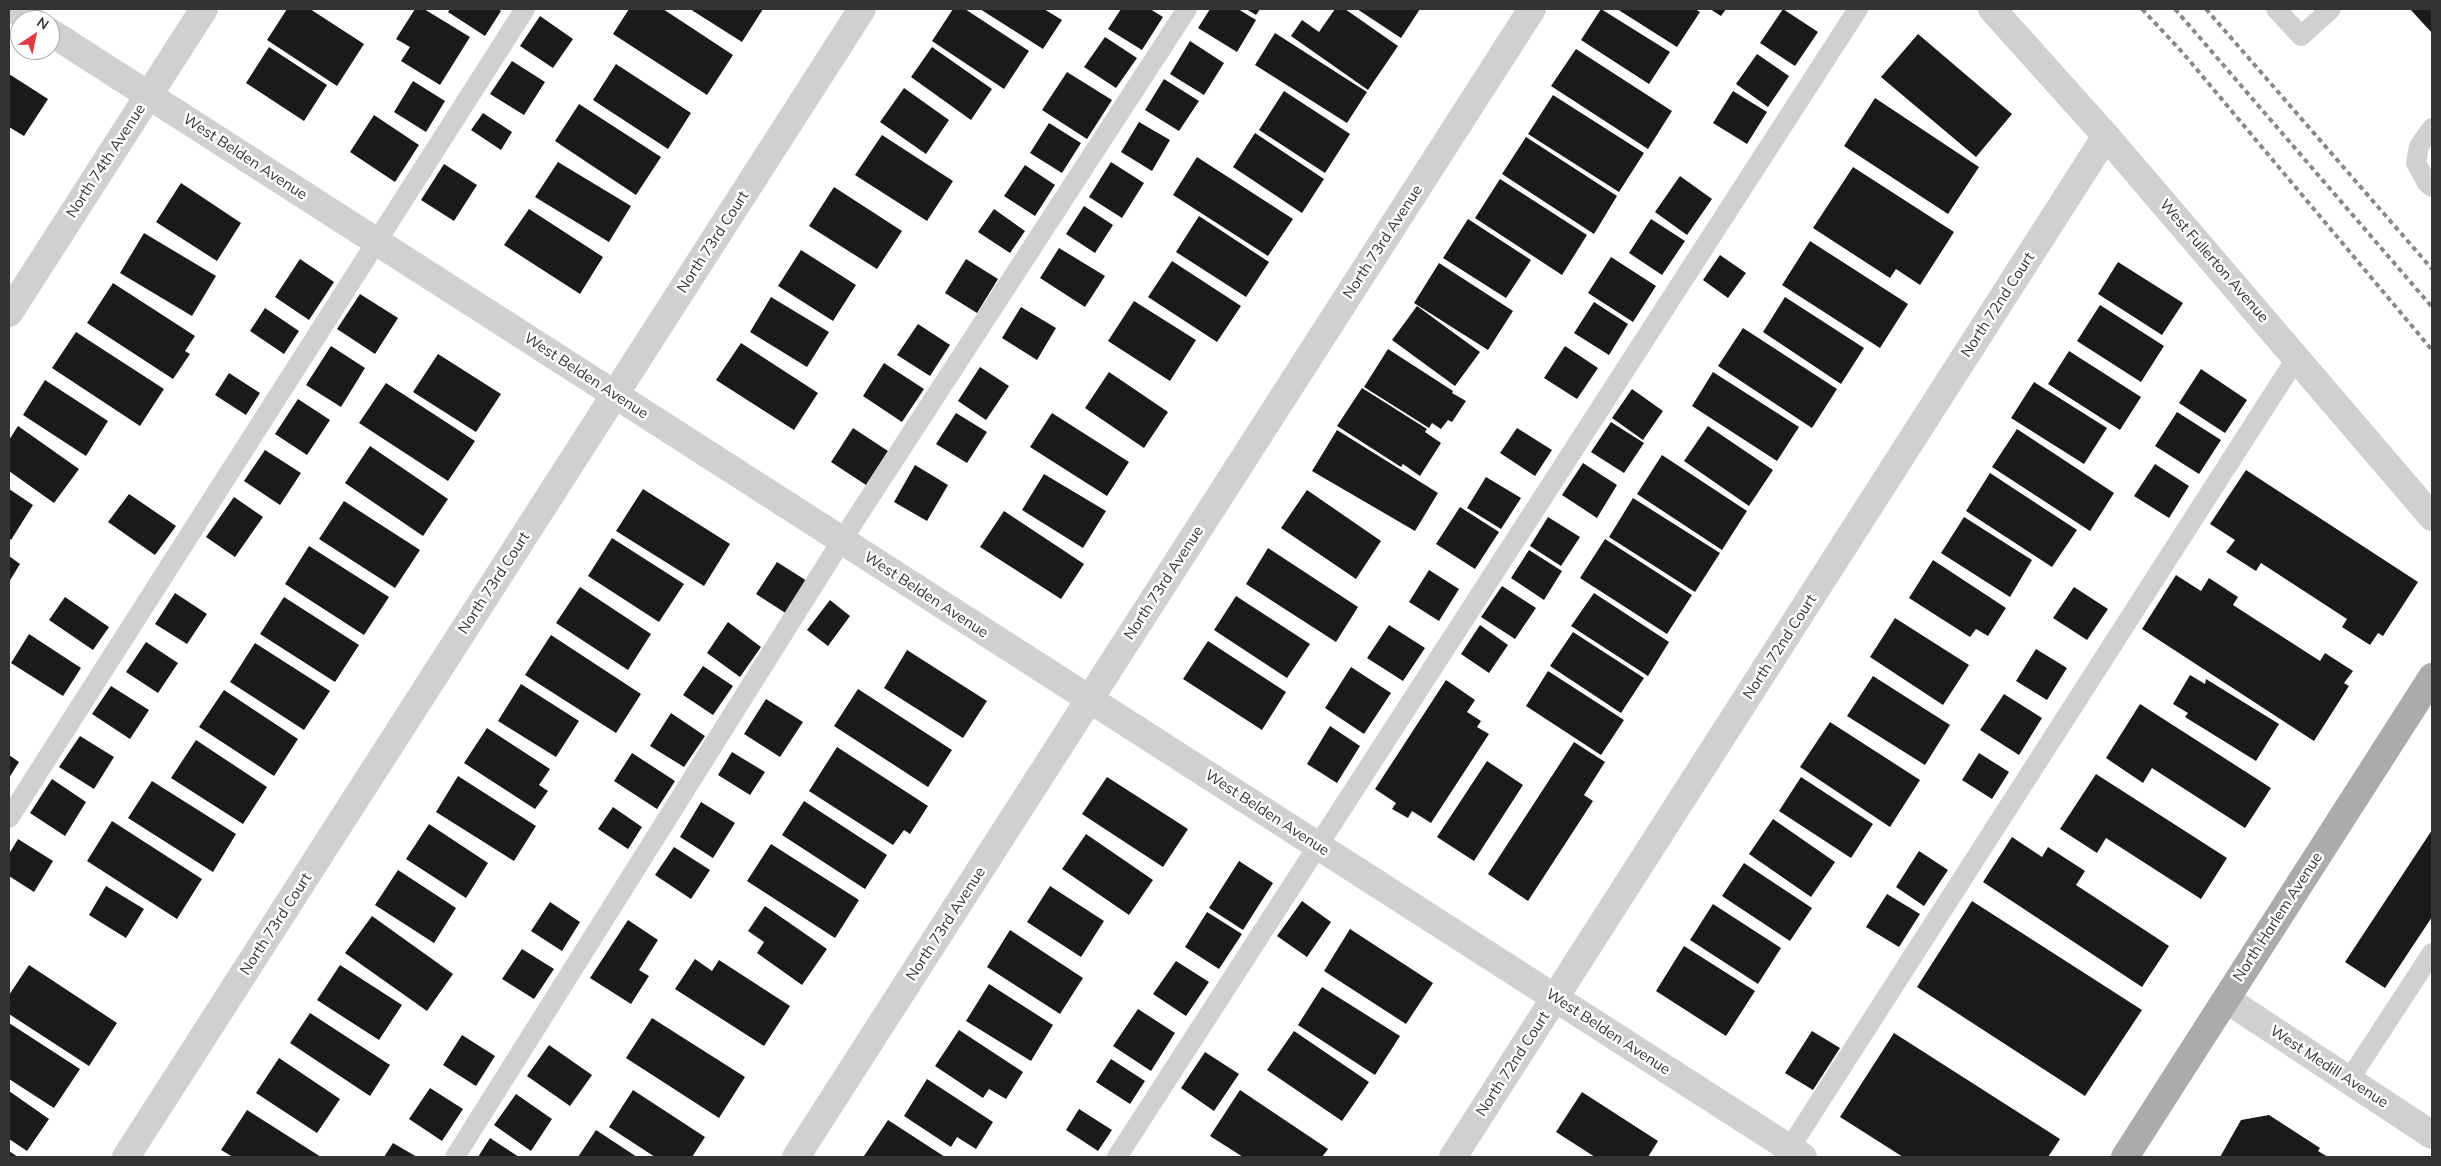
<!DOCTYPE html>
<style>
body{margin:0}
#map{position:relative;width:2441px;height:1166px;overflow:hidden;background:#fff;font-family:Mulish,sans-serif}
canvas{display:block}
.frame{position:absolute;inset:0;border:10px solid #333;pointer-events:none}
.north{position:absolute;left:10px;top:10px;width:50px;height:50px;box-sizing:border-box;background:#fff;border:1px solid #adadad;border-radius:50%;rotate:34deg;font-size:14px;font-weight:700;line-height:20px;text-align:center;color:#333}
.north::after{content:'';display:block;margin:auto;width:18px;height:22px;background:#e63946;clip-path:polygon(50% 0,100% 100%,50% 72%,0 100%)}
</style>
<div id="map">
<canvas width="2441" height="1166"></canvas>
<div class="frame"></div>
<div class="north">N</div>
</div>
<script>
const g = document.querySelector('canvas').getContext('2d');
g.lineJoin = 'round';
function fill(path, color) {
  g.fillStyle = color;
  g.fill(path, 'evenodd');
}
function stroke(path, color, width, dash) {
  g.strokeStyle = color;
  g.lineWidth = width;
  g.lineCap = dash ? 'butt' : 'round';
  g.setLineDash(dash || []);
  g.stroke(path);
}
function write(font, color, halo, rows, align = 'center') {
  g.font = font + ' Mulish,sans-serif';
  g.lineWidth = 5;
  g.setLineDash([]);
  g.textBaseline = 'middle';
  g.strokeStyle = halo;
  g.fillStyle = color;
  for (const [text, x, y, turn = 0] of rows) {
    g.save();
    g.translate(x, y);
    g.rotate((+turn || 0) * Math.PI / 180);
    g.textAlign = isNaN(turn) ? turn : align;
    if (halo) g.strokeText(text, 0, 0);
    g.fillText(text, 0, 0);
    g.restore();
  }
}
fill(new Path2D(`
 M287,9h23l54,35 -27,42 -70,-46z
 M415,9h9l46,28 -30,48 -39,-24 9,-14 -14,-8z
 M450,9h48l3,2 -16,25 -37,-24z
 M629,9h34l70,46 -26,40 -94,-61z
 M690,9h73l-21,33z
 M953,9h12l64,42 -25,38 -72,-48z
 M980,9h64l18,11 -19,29z
 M1121,9h29l13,8 -21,33 -34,-21z
 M1210,9h28l18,11 -19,32 -39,-24z
 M1246,9h14l-4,6z
 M1335,9h10l53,37 -30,44 -77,-54 11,-16 17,12z
 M1357,9h63l-19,29z
 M1601,9l69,43 -21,32 -68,-44z
 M1617,9h78l5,3 -23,35z
 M1710,9h16l-5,7z
 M1783,9l35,23 -23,34 -35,-23z
 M2410,9h22v24z
 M540,16l33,23 -20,29 -33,-22z
 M1275,33l92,59 -20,31 -92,-58z
 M1918,34l94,80 -36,43 -95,-80z
 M1105,37l32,21 -21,30 -32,-21z
 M1190,41l34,22 -20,32 -34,-21z
 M269,47l58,38 -23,36 -58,-38z
 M932,47l60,42 -21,31 -60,-43z
 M1576,49l96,62 -24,38 -97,-63z
 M1757,54l32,22 -21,31 -32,-23z
 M512,61l33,21 -21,33 -34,-21z
 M616,64l75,49 -23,36 -75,-49z
 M1067,72l45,28 -25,39 -45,-29z
 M9,74l39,25 -24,37 -15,-9z
 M1164,79l35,22 -20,30 -34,-21z
 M413,81l32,20 -19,31 -32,-20z
 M904,88l45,32 -23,34 -46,-32z
 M1284,91l66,43 -25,39 -66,-43z
 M1733,91l34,21 -20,32 -34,-21z
 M1553,95l91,58 -25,39 -91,-58z
 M1875,98l104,69 -31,47 -104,-68z
 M579,104l82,53 -25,38 -81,-54z
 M483,113l29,19 -11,18 -30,-20z
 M374,115l45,30 -24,37 -45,-30z
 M1139,122l31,18 -18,31 -31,-19z
 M1049,123l32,20 -19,30 -32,-20z
 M1255,133l69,46 -22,34 -69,-46z
 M882,135l71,46 -26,40 -72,-46z
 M1526,137l91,59 -23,38 -92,-60z
 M1197,157l96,62 -25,37 -95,-61z
 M558,162l73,44 -22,36 -74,-45z
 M1111,162l33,21 -22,35 -33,-21z
 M444,164l33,21 -23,36 -33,-21z
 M1025,165l30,20 -20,31 -31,-20z
 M1853,167l101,65 -34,53 -24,-16 -6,9 -77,-50z
 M1680,176l32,23 -25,36 -32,-23z
 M1500,179l87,56 -25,40 -87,-57z
 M181,183l60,40 -24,38 -61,-39z
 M834,187l68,44 -25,38 -68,-43z
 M1084,206l29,19 -18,28 -29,-19z
 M529,209l74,48 -23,37 -76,-49z
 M994,209l31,22 -15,22 -32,-21z
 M1199,216l70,46 -23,35 -70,-45z
 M1468,219l63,41 -25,38 -63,-40z
 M1651,219l34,22 -23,34 -33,-22z
 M144,233l72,43 -24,40 -72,-43z
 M1810,241l98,63 -28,44 -98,-63z
 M1059,248l46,28 -20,31 -45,-29z
 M801,250l55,35 -23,36 -55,-35z
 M1720,255l26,18 -18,25 -25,-18z
 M1611,257l45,29 -23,36 -45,-29z
 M300,259l34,23 -25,38 -34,-23z
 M966,259l32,20 -21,34 -32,-20z
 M1172,261l69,45 -24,36 -69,-45z
 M2118,262l65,41 -21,32 -64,-41z
 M1439,263l74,48 -25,39 -74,-47z
 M113,283l82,53 -10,15 5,3 -17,25 -86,-56z
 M360,294l38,24 -23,36 -38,-25z
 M771,297l58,35 -22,35 -57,-35z
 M1785,297l79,51 -23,36 -78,-52z
 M1134,301l62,39 -26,41 -62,-40z
 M1594,302l34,22 -19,31 -35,-22z
 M2100,305l64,41 -23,36 -64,-41z
 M1417,306l63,46 -25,34 -63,-46z
 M1021,307l35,21 -19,32 -35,-22z
 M265,308l34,23 -15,23 -34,-23z
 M918,324l32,21 -20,31 -33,-21z
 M1743,328l94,61 -25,39 -94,-62z
 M76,332l88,57 -24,37 -88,-58z
 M741,343l77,50 -24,37 -78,-50z
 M331,346l34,22 -24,39 -35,-22z
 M1565,346l33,22 -21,31 -33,-21z
 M1388,349l65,42 -1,2 14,8 -14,21 -4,-2 -7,9 -9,-6 -3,5 -65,-41z
 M2069,351l72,46 -21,33 -72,-46z
 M438,354l63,40 -25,38 -63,-40z
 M884,363l40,26 -22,33 -39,-26z
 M980,367l29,19 -23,34 -28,-19z
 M2201,369l46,31 -22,33 -46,-30z
 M1109,372l59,40 -24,36 -59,-40z
 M1713,372l86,55 -22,34 -85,-55z
 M229,373l31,20 -14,22 -31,-20z
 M45,380l63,41 -22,35 -63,-41z
 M2034,382l73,46 -23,36 -73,-46z
 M386,383l89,58 -27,40 -89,-58z
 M1362,388l65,41 -2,3 16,11 -21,33 -17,-12 -2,3 -64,-41z
 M1632,389l31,22 -20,29 -31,-22z
 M298,399l32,21 -23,35 -32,-21z
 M2177,412l44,28 -22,34 -44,-28z
 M956,413l31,19 -20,31 -31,-19z
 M1052,413l77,49 -22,34 -77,-49z
 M1611,422l33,21 -20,30 -33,-21z
 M18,426l61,43 -25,34 -45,-32v-31z
 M1708,426l65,44 -24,36 -65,-45z
 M853,428l35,23 -22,34 -35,-23z
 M1517,428l35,22 -17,26 -35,-23z
 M2017,429l97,64 -24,38 -98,-64z
 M1337,430l101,63 -23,38 -103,-60z
 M370,446l78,53 -25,37 -78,-53z
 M265,450l36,23 -21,32 -36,-24z
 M1662,455l85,56 -25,39 -85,-56z
 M1583,463l34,22 -20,33 -35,-23z
 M2155,464l34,22 -20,32 -35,-22z
 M915,465l33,20 -21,36 -33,-19z
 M2246,470l172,112 -35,54 -5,-3 -8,12 -28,-18 5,-8 -86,-56 -5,8 -30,-19 9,-12 -25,-16z
 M1990,473l87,57 -25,37 -86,-56z
 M1044,474l62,37 -23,37 -61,-38z
 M1486,477l35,21 -20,31 -34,-21z
 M9,489l24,16 -22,35 -2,-2z
 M643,489l87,55 -26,42 -88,-55z
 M1307,490l74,51 -25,38 -75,-51z
 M129,494l47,32 -21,29 -47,-33z
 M234,497l29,20 -28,40 -29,-20z
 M1633,498l87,55 -25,39 -86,-55z
 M344,501l76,49 -25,38 -76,-49z
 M1460,507l39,25 -24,37 -39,-25z
 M1004,511l80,53 -23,35 -81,-52z
 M1548,517l32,20 -19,29 -31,-20z
 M1964,517l68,43 -22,37 -69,-44z
 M612,538l72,46 -25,38 -71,-46z
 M1605,539l87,56 -25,39 -87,-56z
 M309,546l80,51 -25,38 -79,-51z
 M1268,548l90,59 -22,35 -90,-58z
 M1529,550l33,21 -18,29 -33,-22z
 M9,556l11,8 -11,18z
 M1933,560l73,48 -18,28 -12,-7 -6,8 -61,-39z
 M777,562l30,19 -20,33 -31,-20z
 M1429,570l30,19 -20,32 -30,-19z
 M2176,575l25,16 8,-13 29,19 -5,8 87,56 5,-8 28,18 -9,12 5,3 -35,55 -172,-112z
 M1502,586l34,22 -21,31 -34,-22z
 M580,587l71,47 -23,36 -72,-47z
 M2074,587l34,22 -21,31 -34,-22z
 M175,593l32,21 -20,30 -32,-20z
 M1594,593l75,49 -21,34 -77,-50z
 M1236,596l74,48 -23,34 -73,-48z
 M65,597l44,30 -16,23 -44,-30z
 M284,597l75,48 -24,37 -75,-48z
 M830,600l20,16 -22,30 -21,-16z
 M1895,618l74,47 -26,40 -73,-48z
 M728,622l33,25 -21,30 -33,-24z
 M1389,625l36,23 -22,33 -36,-23z
 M1480,625l28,20 -19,28 -28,-19z
 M1573,632l71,46 -23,35 -71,-47z
 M29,634l52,34 -18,28 -52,-33z
 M551,635l90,59 -25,39 -91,-58z
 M1208,641l78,51 -24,38 -79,-51z
 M146,642l32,21 -20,30 -32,-21z
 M255,643l75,48 -26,39 -74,-48z
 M2036,649l31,19 -20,32 -31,-19z
 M907,650l80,51 -24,37 -79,-50z
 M703,666l30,20 -20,29 -30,-20z
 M1351,667l40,26 -27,41 -39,-26z
 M1548,671l76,49 -23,35 -75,-49z
 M2190,675l15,9 1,-5 73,45 -23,37 -71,-44 3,-4 -15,-9z
 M1873,676l77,49 -25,40 -78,-49z
 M1446,680l29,20 -8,12 14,9 -4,6 12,7 -58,89 -19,-12 -4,7 -16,-9 4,-6 -21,-14z
 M521,684l58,37 -23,36 -58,-36z
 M111,686l38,24 -19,29 -38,-25z
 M858,689l94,61 -24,37 -94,-61z
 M224,690l74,49 -24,37 -75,-49z
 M2004,694l38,24 -23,37 -39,-25z
 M766,699l37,23 -23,35 -36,-23z
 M2140,704l131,84 -26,40 -93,-60 -9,15 -37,-25z
 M671,713l34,23 -21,31 -34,-21z
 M1830,722l90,58 -30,47 -90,-60z
 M1330,726l30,20 -23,37 -30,-19z
 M487,728l63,41 -11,16 9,6 -13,18 -71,-46z
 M80,736l34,21 -20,32 -35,-22z
 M196,740l71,47 -24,37 -72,-46z
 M1574,742l31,20 -21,33 9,6 -65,100 -40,-27z
 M837,747l91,59 -18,28 -6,-4 -11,15 -84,-54z
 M732,752l33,20 -15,23 -32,-20z
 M632,753l43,28 -18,28 -43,-28z
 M1979,753l30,19 -17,27 -30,-19z
 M9,755l10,7 -10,16z
 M1487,761l36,24 -49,76 -37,-24z
 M2096,774l131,84 -26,41 -95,-61 -9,15 -37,-24z
 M458,776l78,50 -22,35 -78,-49z
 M1107,777l81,52 -25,38 -81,-53z
 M1801,777l72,47 -22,34 -72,-47z
 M52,779l34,23 -21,34 -35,-23z
 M152,781l84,53 -23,38 -85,-54z
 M804,801l83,54 -22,34 -83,-54z
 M701,802l34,21 -22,35 -33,-21z
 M613,807l29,20 -14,22 -30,-20z
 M1773,819l62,43 -24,35 -62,-43z
 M112,821l90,58 -25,40 -90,-58z
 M429,824l59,39 -22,35 -60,-39z
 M2432,830v87l-47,71 -40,-26z
 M1086,834l67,46 -24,35 -67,-46z
 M2012,837l30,20 6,-10 37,24 -9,14 93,61 -27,41 -159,-105z
 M18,839l35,22 -19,31 -25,-16v-22z
 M771,844l88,56 -24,38 -88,-57z
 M674,847l36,23 -19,29 -36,-24z
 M1919,851l29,19 -24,36 -28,-19z
 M1239,861l34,22 -30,47 -34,-22z
 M1744,863l68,45 -22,33 -68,-45z
 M398,870l58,38 -22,35 -59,-38z
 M106,886l38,23 -18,29 -37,-23z
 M1050,886l54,35 -23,36 -54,-35z
 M1887,894l33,20 -21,33 -33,-20z
 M1302,901l29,21 -24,35 -30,-21z
 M1972,901l170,109 -57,86 -168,-109z
 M550,902l30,20 -18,29 -31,-20z
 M1713,904l68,44 -23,36 -68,-44z
 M765,906l62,43 -25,36 -45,-32 7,-11 -16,-11z
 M1207,912l35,22 -23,35 -34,-22z
 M372,916l81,58 -26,37 -82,-58z
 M628,920l30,20 -19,30 10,6 -18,28 -41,-26z
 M1350,929l83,54 -27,41 -82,-53z
 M1010,930l73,48 -23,36 -73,-47z
 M1684,946l71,45 -29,45 -70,-45z
 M522,949l32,20 -20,30 -32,-20z
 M695,959l17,12 7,-11 71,46 -26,40 -89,-57z
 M1176,961l33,21 -23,34 -33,-22z
 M29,965l88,58 -28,43 -80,-52v-19z
 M340,965l62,40 -23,35 -62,-40z
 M989,984l64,41 -22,36 -65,-40z
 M1322,987l78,49 -25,39 -77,-50z
 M1138,1009l37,24 -24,38 -38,-25z
 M310,1013l80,52 -20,31 -80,-53z
 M652,1018l93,59 -26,41 -93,-60z
 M9,1023l71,46 -26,39 -45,-29z
 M959,1030l64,42 -17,27 -17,-10 -6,9 -48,-32z
 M1294,1031l75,51 -27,39 -75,-51z
 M1812,1031l28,17 -27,42 -28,-17z
 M1894,1033l166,106 -12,18h-145l-63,-40z
 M462,1035l33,21 -19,30 -33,-21z
 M549,1045l43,30 -22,31 -43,-30z
 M1205,1052l34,22 -25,37 -33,-23z
 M279,1058l61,41 -23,34 -61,-40z
 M1111,1059l34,22 -15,23 -34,-22z
 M927,1079l66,43 -17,27 -19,-12 -6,10 -47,-31z
 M430,1088l33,21 -21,32 -33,-22z
 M633,1090l72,47 -13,20h-37l-46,-30z
 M1240,1090l88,59 -6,8h-79l-33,-21z
 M9,1091l40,28 -22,32 -18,-12z
 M1582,1092l76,49 -10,16h-53l-39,-25z
 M516,1094l36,25 -21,32 -37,-26z
 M1079,1109l33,21 -14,21 -32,-21z
 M247,1110l74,47h-88l-12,-7z
 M2269,1115l51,33 -2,3 10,6h-108l21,-37z
 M888,1120l57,37 -81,-1z
 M596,1130l41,27h-59z
 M490,1138l29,19h-41z
 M393,1143l24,14h-33z
 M9,1151l9,6h-9z`), '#1a1a1a');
stroke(new Path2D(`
 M2276,9l25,27 30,-27
 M2432,128l-13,18 -3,17 11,20 5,4
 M9,818l516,-809
 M2349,1080l83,-127
 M455,1157l387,-617 345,-531
 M1117,1157l741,-1148
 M1784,1157l513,-800`), '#d0d0d0', 20);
stroke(new Path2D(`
 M14,9l17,11
 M50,32l1753,1125
 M9,313l195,-304
 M2226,999l206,136
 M126,1157l736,-1148
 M796,1157l736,-1148
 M1453,1157l653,-1021`), '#d0d0d0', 28);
stroke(new Path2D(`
 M1992,9l114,127 326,381`), '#d0d0d0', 28);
stroke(new Path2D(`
 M2125,1157l307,-480`), '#ababab', 28);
stroke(new Path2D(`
 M2142,9l41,44 249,297
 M2175,9l257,298
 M2206,9l226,260`), '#888', 4, [5, 4]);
write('15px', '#333', '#fff', [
 ["West Belden Avenue",245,157,33],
 ["North 74th Avenue",106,161,-57],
 ["North 73rd Court",713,242,-57],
 ["North 73rd Avenue",1383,242,-57],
 ["West Fullerton Avenue",2214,261,49],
 ["North 72nd Court",1998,305,-57],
 ["West Belden Avenue",586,376,33],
 ["North 73rd Court",494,583,-57],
 ["North 73rd Avenue",1164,583,-57],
 ["West Belden Avenue",926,595,33],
 ["North 72nd Court",1780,647,-57],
 ["West Belden Avenue",1267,813,33],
 ["North Harlem Avenue",2278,917,-57],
 ["North 73rd Court",276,924,-57],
 ["North 73rd Avenue",946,924,-57],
 ["West Belden Avenue",1608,1032,33],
 ["North 72nd Court",1513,1064,-57],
 ["West Medill Avenue",2329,1067,33]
]);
</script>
